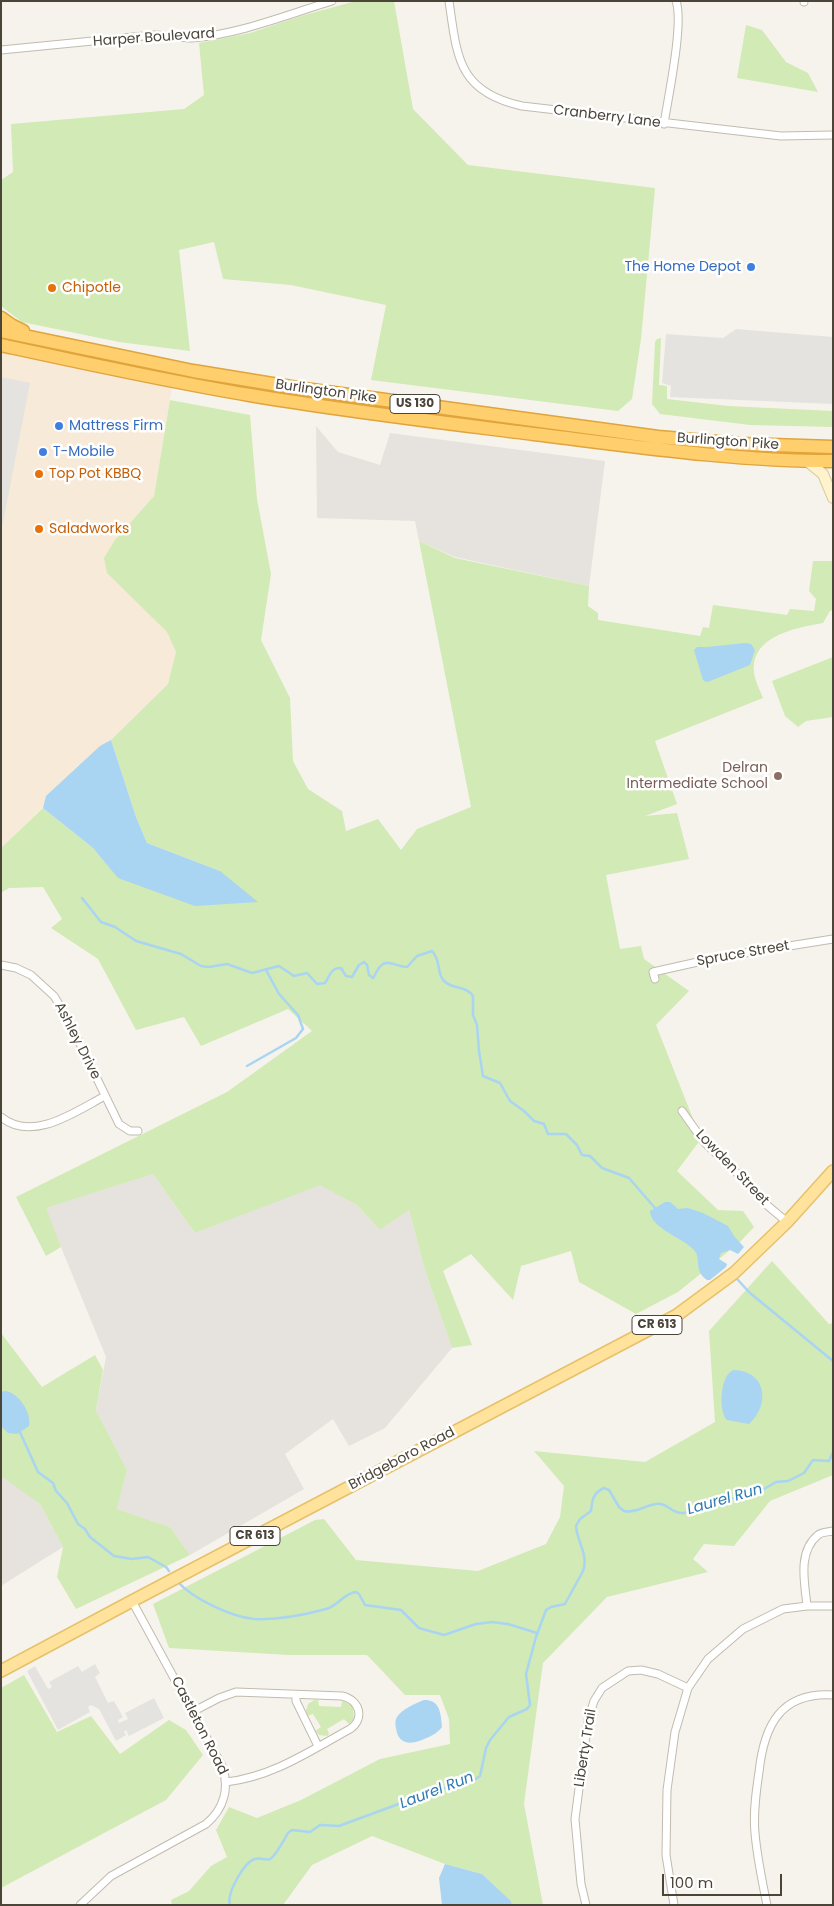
<!DOCTYPE html>
<style>
body{margin:0}
#map{position:relative;width:834px;height:1906px;overflow:hidden;background:#f6f3ec;font-family:Poppins,sans-serif}
canvas{display:block}
.frame{position:absolute;inset:0;border:2px solid #4b4439;pointer-events:none}
.scale{position:absolute;left:662px;top:1874px;width:120px;height:22px;box-sizing:border-box;border:2px solid #4b4439;border-top:0;padding-left:6px;font-size:15px;line-height:18px;white-space:nowrap;color:#4b4439;-webkit-text-stroke:4px #fff;paint-order:stroke}
</style>
<div id="map">
<canvas width="834" height="1906"></canvas>
<div class="frame"></div>
<div class="scale">100 m</div>
</div>
<script>
const g = document.querySelector('canvas').getContext('2d');
g.lineJoin = 'round';
function fill(path, color) {
  g.fillStyle = color;
  g.fill(path, 'evenodd');
}
function stroke(path, color, width, dash) {
  g.strokeStyle = color;
  g.lineWidth = width;
  g.lineCap = dash ? 'butt' : 'round';
  g.setLineDash(dash || []);
  g.stroke(path);
}
function write(font, color, halo, rows, align = 'center') {
  g.font = font + ' Poppins,sans-serif';
  g.lineWidth = 5;
  g.setLineDash([]);
  g.textBaseline = 'middle';
  g.strokeStyle = halo;
  g.fillStyle = color;
  for (const [text, x, y, turn = 0] of rows) {
    g.save();
    g.translate(x, y);
    g.rotate((+turn || 0) * Math.PI / 180);
    g.textAlign = isNaN(turn) ? turn : align;
    if (halo) g.strokeText(text, 0, 0);
    g.fillText(text, 0, 0);
    g.restore();
  }
}
fill(new Path2D(`
 M1,345l172,36 -19,115 -39,44 17,57 35,35 9,20 -8,32 -167,164z`), '#f7ead8');
fill(new Path2D(`
 M316,426l22,26 42,13 10,-32 215,28 -16,125 -134,-29 -36,-16 -4,-20 -98,-3z
 M153,1174l42,59 125,-49 37,21 23,25 29,-20 16,60 27,78 -67,80 -36,18 -16,-27 -48,35 19,35 -114,66 -20,-28 -53,-18 10,-39 -31,-60 10,-53 -61,-149z
 M2,1475l38,29 23,43 -62,39z`), '#e6e2dd');
fill(new Path2D(`
 M356,1h38l19,108 55,56 187,23 -14,151 -9,60 -14,12 -247,-31 15,-75 -95,-20 -68,-6 -9,-37 -35,8 11,101 -71,-9 -97,-20 -21,-16v-126l12,-8 -2,-48 173,-15 20,-14 -5,-52 51,-10 51,-17z
 M746,25l16,5 24,32 22,11 10,19 -81,-14z
 M661,338l-2,47 8,1v13l61,7 105,5v16l-83,-2 -90,-11 -8,-10 3,-62 2,-3z
 M170,400l80,15 7,84 14,75 -10,66 29,58 3,63 15,28 34,22 4,20 32,-12 23,31 16,-21 54,-22 -52,-266 36,17 134,28 -1,20 10,7v7l102,16 3,-9 6,1 4,-23 74,10 3,-6 24,2 2,-12 -7,-8 4,-30h20v49l-3,1 -7,12c-28,5 -72,13 -69,49 1,9 6,18 9,26l-108,43 22,63 -32,12 32,-3 12,46 -83,16 14,74 21,-3 3,13 45,32 -33,34 45,114 -24,32 41,39 25,1 11,16 -14,15 -62,50 -42,22 -57,-32 -8,-31 -50,15 -8,34 -42,-46 -28,17 29,74 -20,3 -27,-78 -16,-60 -29,20 -23,-25 -37,-20 -125,48 -42,-59 -107,34 15,39 -15,9 -30,-59 211,-105 85,-61 -24,-22 -87,37 -17,-29 -48,13 -38,-71 -47,-31 11,-9 -19,-32 -34,1 -8,5v-45l42,-40 50,40 26,30 101,-7 -73,-28 -11,-26 -25,-77 57,-56 8,-32 -9,-20 -60,-59 -3,-15 11,-18 39,-44z
 M833,657v60l-27,4 -8,6 -13,-11 -13,-35z
 M772,1261l57,63 4,-1v152l-63,26 -36,45 -30,-2 -11,15 15,13 -101,25 -64,66 -19,141 19,101h-31l-1,-4 -29,-27 -37,-10 -73,-28 -60,29 -29,40h-111l-1,-5 18,-9 22,-25 16,-9 -11,-27 13,-23 28,11 44,-18 79,-41 70,-15 -1,-25 -9,-24h-35l-38,-40h-78l-120,-7 -16,-44 162,-84 9,-1 32,41 122,11 68,-27 14,-27 4,-31 -30,-35 111,11 70,-40 -6,-91z
 M1,1333l41,54 53,-32 8,15 -7,40 31,60 -10,39 53,18 20,28 -114,54 -19,-32 6,-30 -23,-43 -39,-28z
 M24,1675l33,57 34,-16 29,38 49,-34 17,10 17,25 -37,45 -165,88v-200z
 M314,1700h4l1,6 22,1 1,-6 4,1 7,6 1,11 -5,5 -5,-5 -17,10 2,4 -1,3 -9,-1 -4,-4 6,-4 -8,-13 -6,2 -1,-5 2,-7z`), '#d2eab5');
fill(new Path2D(`
 M736,329l97,8v67l-163,-7 1,-11 -9,-3 4,-49 57,4z
 M1,377l29,6 -29,150z
 M95,1664l5,9 -5,4 13,26 6,-2 9,16 -5,3 1,3 9,-4 -3,-6 29,-15 10,20 -35,18 -3,-6 -2,2 2,3 -10,6 -17,-32 -8,-4 -3,2 2,5 -32,18 -31,-59 8,-5 13,23 4,-2 -3,-5 29,-16 4,6z`), '#e5e3e0');
fill(new Path2D(`
 M745,643l6,1 4,6 -5,15 -40,16 -4,1 -3,-2 -9,-30 3,-3h10z
 M111,740l25,77 11,26 73,28 38,31 -63,4 -77,-28 -25,-30 -50,-40 3,-12 54,-50z
 M665,1202h5l8,7 10,-1 15,5 25,13 6,10 10,11 -6,7 -8,-4 -9,3 -2,6 8,5 -1,3 -16,13h-3c-15,-11 -4,-22 -14,-31 -10,-11 -43,-21 -43,-38z
 M734,1370c32,1 37,34 15,54l-22,-4c-9,-9 -7,-46 7,-50z
 M4,1391c14,0 28,22 25,35l-12,8 -9,-1 -7,-7v-33z
 M424,1700c16,-1 17,14 18,27 -5,7 -13,10 -20,13 -13,5 -24,4 -26,-12 -1,-4 -1,-8 1,-11 4,-7 19,-14 27,-17z
 M445,1864l37,10 29,27 1,4h-70l-3,-27z`), '#a9d4f2');
stroke(new Path2D(`
 M82,898l19,24 14,5 21,14 45,13 20,12 8,1 18,-3 25,9 27,-7 15,10 13,-3 10,11 8,-1c5,-7 6,-16 16,-15l5,8 6,1 7,-12 5,-3 3,3 2,10 4,3c3,-4 5,-11 10,-14 6,-4 16,3 24,3l10,-11 15,-5c10,11 4,22 12,30 9,9 22,4 29,15v19l4,10 2,26 4,25 17,7 10,18 14,10 10,10 10,3 4,10h18l11,11 5,10 8,1 12,12 27,10 26,30
 M247,1066l49,-28 7,-9 -5,-14 -19,-21 -13,-24
 M737,1279l13,14 83,68
 M19,1430l19,42 15,11 3,8 11,12 11,21 7,5 5,8 24,19 18,3 16,-2 18,10 3,4
 M178,1582c15,17 54,35 76,37 23,1 50,-4 72,-10 12,-3 18,-16 30,-17l3,2 6,11 36,5 18,18 25,7 32,-11 16,-2 16,2 29,9
 M230,1905c-4,-11 14,-43 25,-46 5,-2 11,2 15,0 5,-2 15,-21 18,-26l4,-3 18,2 10,-7 19,1 92,-34 43,-12 6,-4 6,-28 4,-8 19,-23 18,-8 3,-4 -4,-31 10,-37 10,-27 5,-3 14,-3 18,-33c6,-16 -6,-29 -7,-45l4,-7 11,-8c1,-11 2,-18 13,-23l5,2 10,17 5,4c14,3 25,-9 37,-7 9,2 12,10 23,9l80,-24 12,-7 12,-1 16,-8 9,-13 16,1 4,-9`), '#a9d4f2', 2.5);
const street = new Path2D(`
 M449,1c8,56 9,91 73,105l259,30 52,-1
 M804,2v-1
 M1,50l153,-15c13,0 26,3 38,3 48,-4 94,-23 140,-37
 M664,124c4,-26 20,-101 12,-123
 M1,965l15,3 15,7 23,21 14,23 51,105 11,7h8
 M655,979l-2,-7 67,-15 113,-18
 M682,1111l22,31 37,35 27,29 19,16
 M1,1117c32,26 75,-6 104,-21
 M807,1606c-2,-22 -10,-54 11,-71 3,-3 10,-3 15,-4
 M296,1696v5l22,45
 M194,1711l25,-13 17,-6 106,4c18,4 23,23 8,33 -40,22 -78,48 -124,53
 M80,1905l31,-29 95,-52c18,-15 24,-36 16,-58l-90,-165
 M586,1905l-5,-21 -6,-65 13,-99 6,-19 8,-13 26,-17 13,-1 17,4 30,14
 M674,1905l-8,-50 1,-65 8,-58 13,-44 20,-29 35,-30 40,-20 24,-3h26
 M767,1905c-5,-24 -10,-48 -12,-72 -2,-20 1,-41 4,-61 5,-46 21,-80 74,-77`);
const secondary = new Path2D(`
 M807,461l16,13 10,24`);
const primary = new Path2D(`
 M1,1671l131,-70 545,-286 57,-42 53,-51 46,-51`);
const highway = new Path2D(`
 M1,318l10,7 12,6
 M1,331l192,40 104,17 361,49 83,7 92,3
 M1,345c83,18 165,36 249,50 94,16 189,27 284,39 99,12 199,27 299,27`);
stroke(street, '#c2bbae', 9);
stroke(secondary, '#d6c79b', 12);
stroke(primary, '#e6c16a', 14);
stroke(highway, '#e0a43c', 15);
stroke(street, '#fff', 7);
stroke(secondary, '#fff3cd', 10);
stroke(primary, '#ffe39c', 11);
stroke(highway, '#ffcf6e', 12);
for (const [x, y, r, color] of [
 [751,267,5,"#3f7fe0"],
 [52,288,5,"#e8710a"],
 [59,426,5,"#3f7fe0"],
 [43,452,5,"#3f7fe0"],
 [39,474,5,"#e8710a"],
 [39,529,5,"#e8710a"],
 [778,776,5,"#8d6e63"]
]) {
  const dot = new Path2D();
  dot.arc(x, y, r, 0, 2 * Math.PI);
  g.fillStyle = color;
  g.fill(dot);
  stroke(dot, '#fff', 2);
}
for (const [x, y, w] of [
 [415,404,50],
 [657,1325,50],
 [255,1536,50]
]) {
  const box = new Path2D();
  box.roundRect(x - w / 2, y - 9.5, w, 19, 4);
  g.fillStyle = '#fff';
  g.fill(box);
  stroke(box, '#4b4439', 1);
}
write('bold 12px', '#4b4439', null, [
 ["US 130",415,404],
 ["CR 613",657,1325],
 ["CR 613",255,1536]
]);
write('14px', '#4b4439', '#fff', [
 ["Harper Boulevard",154,38,-4],
 ["Cranberry Lane",607,117,7],
 ["Burlington Pike",326,392,8],
 ["Burlington Pike",728,442,4],
 ["Spruce Street",743,954,-10],
 ["Ashley Drive",77,1041,63],
 ["Lowden Street",732,1168,46],
 ["Bridgeboro Road",402,1459,-28],
 ["Castleton Road",199,1726,63],
 ["Liberty Trail",586,1748,-81]
]);
write('14px', '#366cbe', '#fff', [
 ["The Home Depot",741,267,"right"],
 ["Mattress Firm",69,426],
 ["T-Mobile",53,452]
], 'left');
write('14px', '#c56008', '#fff', [
 ["Chipotle",62,288],
 ["Top Pot KBBQ",49,474],
 ["Saladworks",49,529]
], 'left');
write('14px', '#785e54', '#fff', [
 ["Delran",768,768],
 ["Intermediate School",768,784]
], 'right');
write('italic 15px', '#2e7ab2', '#fff', [
 ["Laurel Run",725,1500,-16],
 ["Laurel Run",437,1791,-21]
]);
</script>
